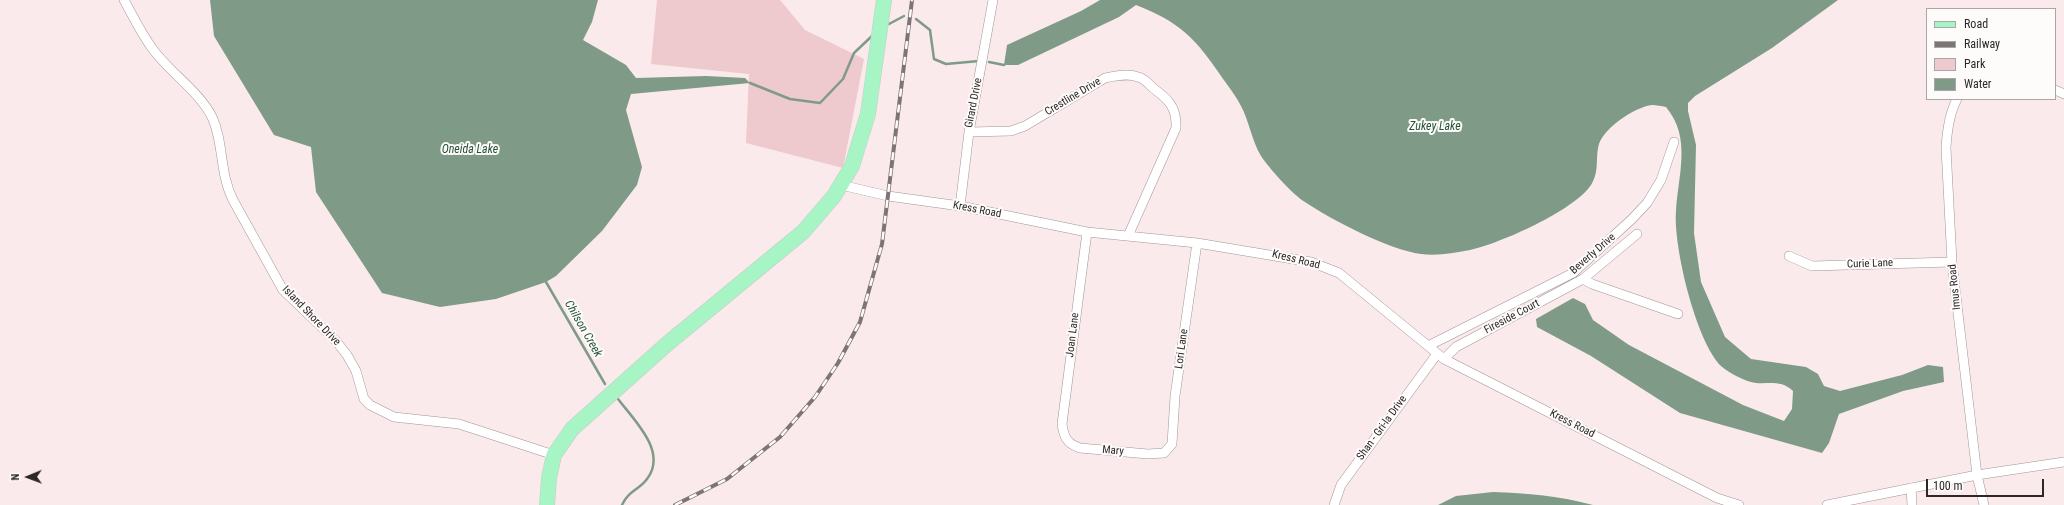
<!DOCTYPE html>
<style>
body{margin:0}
#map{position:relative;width:2064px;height:505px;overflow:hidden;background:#faeaec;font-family:"Roboto Condensed",sans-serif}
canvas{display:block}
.legend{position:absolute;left:1926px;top:8px;width:130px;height:92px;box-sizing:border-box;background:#fefbfb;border:1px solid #aaa6a7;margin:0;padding:5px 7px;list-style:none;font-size:12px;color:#2d2728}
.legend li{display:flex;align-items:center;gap:8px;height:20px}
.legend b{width:20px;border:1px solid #aaa6a7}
.north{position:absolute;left:8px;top:457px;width:40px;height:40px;-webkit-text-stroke:3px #fefbfb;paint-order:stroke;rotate:269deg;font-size:11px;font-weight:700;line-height:16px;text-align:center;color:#2d2728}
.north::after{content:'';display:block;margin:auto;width:14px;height:18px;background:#2d2728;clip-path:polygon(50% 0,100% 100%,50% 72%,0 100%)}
.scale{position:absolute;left:1926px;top:479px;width:118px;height:18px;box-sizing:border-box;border:2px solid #2d2728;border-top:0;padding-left:5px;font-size:12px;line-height:14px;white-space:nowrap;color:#2d2728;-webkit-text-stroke:3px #fefbfb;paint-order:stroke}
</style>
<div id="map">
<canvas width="2064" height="505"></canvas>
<ul class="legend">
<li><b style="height:5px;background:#a7f4c5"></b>Road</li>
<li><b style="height:5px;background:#7e7475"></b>Railway</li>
<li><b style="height:11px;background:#eec9ce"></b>Park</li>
<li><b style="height:11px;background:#7f9b87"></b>Water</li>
</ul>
<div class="north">N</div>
<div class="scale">100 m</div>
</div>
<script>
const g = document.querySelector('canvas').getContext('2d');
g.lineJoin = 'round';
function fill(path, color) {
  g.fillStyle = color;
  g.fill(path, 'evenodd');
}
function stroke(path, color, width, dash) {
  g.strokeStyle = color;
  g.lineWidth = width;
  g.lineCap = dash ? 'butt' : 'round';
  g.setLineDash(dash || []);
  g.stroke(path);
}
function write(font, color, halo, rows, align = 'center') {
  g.font = font + ' "Roboto Condensed",sans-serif';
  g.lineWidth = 4;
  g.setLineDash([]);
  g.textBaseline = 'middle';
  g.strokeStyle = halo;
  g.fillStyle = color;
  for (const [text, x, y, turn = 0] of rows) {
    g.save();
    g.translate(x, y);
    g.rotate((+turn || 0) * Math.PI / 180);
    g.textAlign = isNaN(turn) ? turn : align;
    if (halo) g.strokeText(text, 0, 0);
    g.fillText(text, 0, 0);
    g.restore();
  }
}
fill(new Path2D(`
 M657,0h123l25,30 59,29 -21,109 -97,-25 3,-69 -98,-10z`), '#eec9ce');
fill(new Path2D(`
 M210,0h388l-6,22 -9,18 43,25 10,13 70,-2 39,2 5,5 -119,11 -5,16 16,57 -5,18 -35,46 -46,45 -10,6 -50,17 -56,8 -58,-14 -66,-101 -5,-45 -37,-12 -60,-99z
 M1100,0h738l-66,48 -77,48 -7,7v8l8,34 -2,88 7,49 24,55 26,22 55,8 12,7 6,12 16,5 62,-16 26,-10 15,2 1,15 -41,9 -64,23 -10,29 -7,10 -142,-40 -89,-57 -54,-29 -1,-8 37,-21 12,6 8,16 36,25 114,60 41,16 8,-12 1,-18c-12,-11 -22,-7 -37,-8 -10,-1 -27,-10 -35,-17 -25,-25 -48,-120 -45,-155 2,-36 16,-73 -10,-104 -4,-1 -10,-2 -14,-2 -17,2 -47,22 -53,39 -4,13 1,27 -8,41 -16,25 -92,59 -121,65 -17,3 -32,6 -49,4 -32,-4 -89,-34 -116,-52 -12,-7 -37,-35 -44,-46 -9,-15 -12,-35 -20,-50 -5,-10 -13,-20 -20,-30 -25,-37 -41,-54 -85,-71l-17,12 -101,48h-14l3,-20 74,-34z
 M1493,492c34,1 67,4 100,13h-155l18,-9z`), '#7f9b87');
stroke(new Path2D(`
 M916,19l14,11 4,29 12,5 33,-3
 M889,24l15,-8
 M989,62l15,3
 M750,83l40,16 30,4 23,-24 11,-26 19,-18
 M546,282l59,102
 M618,399c16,21 50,53 29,80 -8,11 -19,12 -25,26`), '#7f9b87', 2.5);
const street = new Path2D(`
 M124,0c9,16 17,33 28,48 16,23 48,44 60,69 12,25 7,55 21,83l50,90 53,51 11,14 9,16 8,28 6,6 24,12 65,7 95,31
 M2055,90l9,4
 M1957,99c-8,15 -10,32 -11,49l6,114 25,213 7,30
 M969,132l42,-1 14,-5 80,-48c10,-2 23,-5 33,-1 6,1 11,7 15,11 15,11 24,19 23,40l-48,108
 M841,185l47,11 72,10 127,26 110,11 114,19 28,11 105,86 273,139 22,7
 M960,206l9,-74 24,-132
 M1087,232l-25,192c2,13 4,19 18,24l68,6 16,-1 8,-9 3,-48 22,-153
 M1789,256l23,10 140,-4
 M1583,279l9,5 86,30
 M1428,346l145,-73 59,-54 15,-16 14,-23 13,-38
 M1444,359l12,-12 127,-68 54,-45
 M1911,488l1,17
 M1334,505l7,-20 96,-131
 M1827,505l150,-30 87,-13`);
const primary = new Path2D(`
 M547,505l2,-27 5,-23 18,-26 95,-85 136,-112 31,-36 18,-30 16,-52 16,-114`);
stroke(street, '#a39496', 10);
stroke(primary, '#cdcbcb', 16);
stroke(street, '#fff', 9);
stroke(primary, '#a7f4c5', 15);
const rail = new Path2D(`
 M675,505l52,-26 53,-42 35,-40 23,-34 22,-41 22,-78 30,-244`);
stroke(rail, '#7e7475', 4);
stroke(rail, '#fefbfb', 2.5, [8]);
write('11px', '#2d2728', '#fefbfb', [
 ["Crestline Drive",1073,97,-31],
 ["Girard Drive",974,103,-79],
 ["Kress Road",977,210,11],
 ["Beverly Drive",1593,254,-41],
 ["Kress Road",1296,260,14],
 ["Curie Lane",1870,264,-2],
 ["Imus Road",1955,287,-96],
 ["Island Shore Drive",311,316,46],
 ["Fireside Court",1512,317,-28],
 ["Joan Lane",1073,335,-83],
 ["Lori Lane",1182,349,-82],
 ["Kress Road",1572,424,27],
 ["Shan - Gri-la Drive",1382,428,-54],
 ["Mary",1113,451,5]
]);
write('italic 12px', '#225335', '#fefbfb', [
 ["Zukey Lake",1435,127],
 ["Oneida Lake",470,150],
 ["Chilson Creek",583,329,60]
]);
</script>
